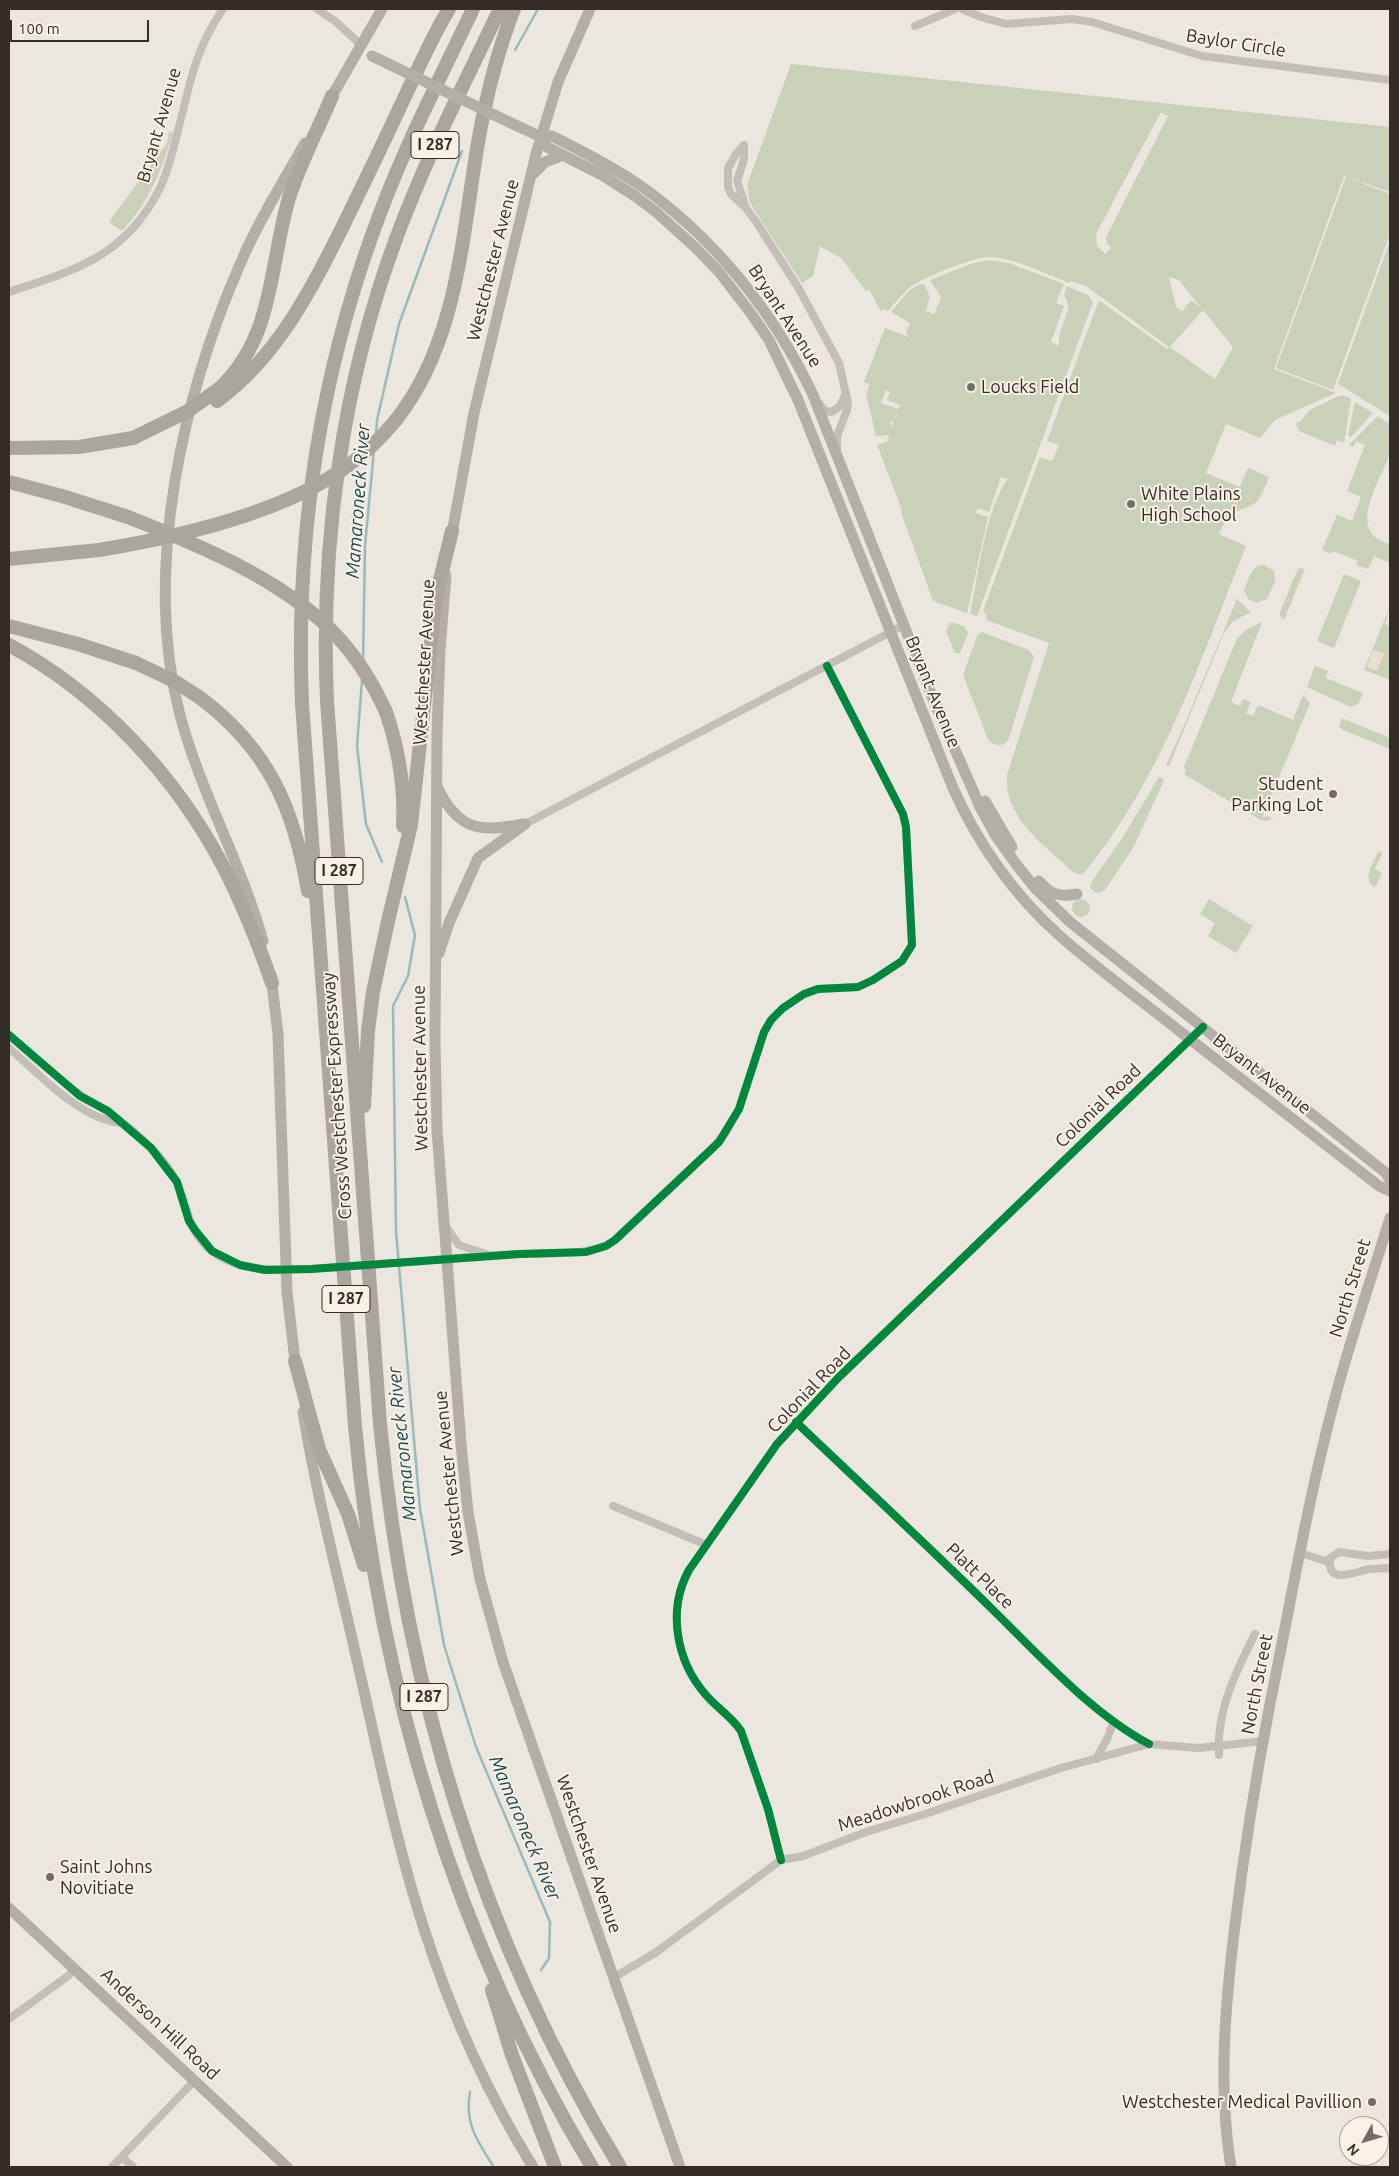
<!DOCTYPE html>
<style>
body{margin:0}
#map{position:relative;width:1399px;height:2176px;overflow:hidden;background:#ebe7de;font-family:Ubuntu,sans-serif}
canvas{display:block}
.frame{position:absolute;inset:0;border:10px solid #342c26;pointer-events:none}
.north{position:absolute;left:1339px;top:2116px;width:50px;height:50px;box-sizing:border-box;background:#f9f1e4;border:1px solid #aaa298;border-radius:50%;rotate:231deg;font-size:14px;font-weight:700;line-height:20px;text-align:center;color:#342c26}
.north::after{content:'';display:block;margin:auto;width:18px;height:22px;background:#746d66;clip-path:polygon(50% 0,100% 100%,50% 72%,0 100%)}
.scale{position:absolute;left:10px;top:20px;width:139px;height:22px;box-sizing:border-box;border:2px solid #342c26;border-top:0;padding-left:6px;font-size:15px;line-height:18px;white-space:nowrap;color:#342c26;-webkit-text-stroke:4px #f9f1e4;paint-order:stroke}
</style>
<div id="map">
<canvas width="1399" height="2176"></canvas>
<div class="frame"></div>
<div class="north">N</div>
<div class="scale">100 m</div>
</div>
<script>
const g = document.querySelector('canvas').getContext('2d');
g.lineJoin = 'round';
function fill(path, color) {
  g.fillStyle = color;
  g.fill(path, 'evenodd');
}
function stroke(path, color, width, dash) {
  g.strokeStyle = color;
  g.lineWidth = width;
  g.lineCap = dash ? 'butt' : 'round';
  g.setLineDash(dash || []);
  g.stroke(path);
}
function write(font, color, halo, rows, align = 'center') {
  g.font = font + ' Ubuntu,sans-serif';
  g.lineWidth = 4;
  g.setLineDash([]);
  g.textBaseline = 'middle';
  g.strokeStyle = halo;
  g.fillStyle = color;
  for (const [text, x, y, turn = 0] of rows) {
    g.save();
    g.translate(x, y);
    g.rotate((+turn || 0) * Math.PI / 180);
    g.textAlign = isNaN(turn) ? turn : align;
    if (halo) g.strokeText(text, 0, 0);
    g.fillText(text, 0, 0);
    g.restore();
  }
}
fill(new Path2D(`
 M791,64l599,63v65l-46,-16 -70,193 62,24 -61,27 -15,18 -34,-14 -20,49 34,14 8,-19 21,9c-12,28 -10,28 -40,36l-10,21 27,12c-45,112 -84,233 -162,327l-4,2 -7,-3c-28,-26 -70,-55 -66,-97l42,-132 -63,-23 1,-4 -4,-5 57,-154 12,4 7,-16 -12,-4 52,-141 68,49 2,-2 -83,-61 -15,-5 -1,2c-24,-8 -56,-26 -81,-26 -16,0 -67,21 -80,31 -8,7 -14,15 -21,23l-5,-2 -2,3 -12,-23 -3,2 -25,-33 -21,-12 -7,30 -11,7 -52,-80 -3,-18zM1161,112l7,4 -62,121 1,7 4,3 -5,7c-9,-6 -11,-11 -9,-22zM1169,277l10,3 22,28 -10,-8 -9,12 -6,-5zM1203,310l30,37 -18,32 -45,-32z
 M169,131l4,2c-11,37 -24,69 -51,98l-13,-9 58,-79z
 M1346,177l44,17v40l-57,156 -57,-22z
 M1390,241v175l-52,-32z
 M989,260l20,3 55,21 -8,19 8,3 -13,36 6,3 -1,3 3,-4v-8l10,-29 -5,-12 3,-9 22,10 4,6 -116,314 -7,-2c8,-37 16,-107 38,-135l-7,-2 -12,35 -11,-4 -2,5 12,4 -21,96 -34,-12 -32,-89 1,-2 -25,-65 11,-4 1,-6 -13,1 -10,-42 4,-10 -6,-2 21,-54 24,9 -3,-5 4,-9 -19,-11c9,-10 19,-27 33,-28l6,13 -4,14 8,3 7,-17 -11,-17 40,-16zM886,390l4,2 -3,8 13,5 -8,21 -2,-2 1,-3 2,1 5,-13 -17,-6z
 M1339,396h6l6,3 -7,44 -7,-3 -2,6 -36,-15 -3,-7 5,-3 9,-11z
 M1355,402l18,11 -22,24 -3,-2z
 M1378,416l12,8c0,10 2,22 -1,31 -8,26 -45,78 1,89v19l-16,-7 -6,13 -12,-4 2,-4 -25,-10 -2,3 -9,-4 15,-35 15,6 9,-24 -14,-6 18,-46 -9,-4 -3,6 -4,-2z
 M1265,565l9,6 1,11 -8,17 -11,4 -8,-4 -4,-9c5,-12 7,-25 21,-25z
 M1300,568l5,1 -21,51 -4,-4v-4l17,-41z
 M1344,574l17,7 -27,67 -17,-7z
 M1237,599l14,13 -18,9 -9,12 -55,133 -3,-1 19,-42z
 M1390,606l-5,18 5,2v54l-26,-10z
 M950,622l14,4 4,7 -8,20h-5l-9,-22z
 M1262,622l-31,80 9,4 3,-7 8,3 -5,11 7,3 5,-11 35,15 10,-25 7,8 -48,115 5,-2 6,3 -8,2 -6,-2 -75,-45 2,-2 -2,-5 53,-129 10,-9z
 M982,632l47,18 5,7 -25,81c-6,10 -14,9 -21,1l-25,-64 14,-39z
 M1315,666l13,5 -2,7 37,15 -4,10 -8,4 -44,-20z
 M1342,718l48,20v11l-47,-19 -4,-3z
 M1159,777l5,2 -2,6 -29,63 -28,42 -6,3 -5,-1 -4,-5 2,-6 29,-41z
 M1380,851l2,3 -7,15 7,4 -6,13 -2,1c-12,-8 -1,-24 4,-35z
 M1209,899l44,27 -17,27 -28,-17 7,-13 -15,-9z
 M1072 908a9 9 0 1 1 18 0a9 9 0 1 1-18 0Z`), '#c9d1b8');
fill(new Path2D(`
 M1373,650l11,4 -7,17 -10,-4z`), '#eae0cd');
stroke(new Path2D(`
 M515,50l23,-41
 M376,435l1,-15 22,-96 63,-173
 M363,662l2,-116 9,-96
 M362,680l-5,66 9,78 16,38
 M405,897l10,38 -7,41 -15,30 3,225 24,278 24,136 32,102 74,175 -1,36 -8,12
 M470,2092c-6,32 8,50 24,75`), '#9ab9bc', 2.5);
stroke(new Path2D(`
 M317,9l18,12 26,24
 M962,9l19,8 25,7 66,-5 20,3 110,34 188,24
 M915,26l40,-17
 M744,145l-8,9 -8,14v19l3,7 15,14 11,15 42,66 40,74 9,40 -1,7 -10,26v13
 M744,145v14l-7,22 9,27
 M9,292c67,-22 117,-36 151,-104 11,-23 16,-52 23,-77 9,-39 17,-69 40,-102
 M820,404l5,7 7,1 8,-6 6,-13
 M525,824l379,-199
 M9,1035c23,20 46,41 70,59 9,7 20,11 29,18 22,15 51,40 65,63 17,28 11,60 46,81 28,17 60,13 92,13
 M9,1048c29,25 73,73 113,75
 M446,1227l13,18 27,9
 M420,1261c34,-3 67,-6 101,-7 32,-2 66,4 94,-14l94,-88 16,-18 14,-25 25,-77 7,-12 12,-12 21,-14 14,-5 40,-2 15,-7 29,-19 10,-16 -6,-118 -3,-13 -76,-148
 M796,1422c65,62 131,123 195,186 47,46 100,105 158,136
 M613,1506l94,39
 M1300,1553l29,9
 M1390,1554l-22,2 -29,-4 -9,6c-3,29 25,13 40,11 6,-1 13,0 20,-1
 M1219,1755c-3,-43 17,-84 36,-121
 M1096,1759l12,-22 5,-14
 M781,1860l-13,-51 -27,-78c-9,-14 -24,-23 -35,-36 -30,-34 -39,-85 -17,-125l88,-126 61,-66 365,-351
 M613,1978l42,-25 126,-93 22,-4 63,-24 59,-18 136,-46 88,-24 50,4 64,-7
 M9,2019l59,-43 6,-7
 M122,2157l11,10
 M112,2167l83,-87`), '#c3beb7', 8);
stroke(new Path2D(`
 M328,103l54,-94
 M511,123l30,14 11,-1c30,15 59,30 86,48 76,53 136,128 175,211l122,309 46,105 15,27 20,28 19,24 35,34 316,251 4,7
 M541,137l6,10 55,28 33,21 21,16 40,36 23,24 31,40 19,28 29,60 155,388c25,56 62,108 108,149 39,34 81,64 121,96 65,51 131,102 197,153l11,5
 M531,176l14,-14 18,-7
 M451,539l23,-126 62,-259 22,-72 32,-73
 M446,575l-6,75 -3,83 -2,311 2,86 24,314 7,68 12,67 23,83 177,505
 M437,786c20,44 43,47 86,38
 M985,801l27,46
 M1039,881c11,14 21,16 38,13
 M263,941c-22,-79 -64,-151 -84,-230 -36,-143 4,-317 62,-449 18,-42 42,-80 64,-119
 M439,953l10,-30 29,-65 47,-34
 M271,976l7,58 9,258 9,77
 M303,1412c14,86 37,172 56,257 20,88 38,178 66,263 27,83 62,161 108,235
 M9,1908l278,259
 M1231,2167c-13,-80 -6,-161 4,-242 9,-74 21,-148 35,-221 22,-109 41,-222 71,-328 15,-53 33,-106 49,-158`), '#b4aea8', 11);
stroke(new Path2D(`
 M473,9c-31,65 -65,131 -91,199 -61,159 -87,326 -80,496l53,722c24,261 101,515 237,741
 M500,9c-36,75 -74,149 -103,227 -55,148 -77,307 -70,465l53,723c26,268 100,512 240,743
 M220,388c55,-52 49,-123 69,-190 11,-35 29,-68 43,-102
 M217,401c61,-45 94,-111 127,-177 19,-39 38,-78 56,-117 16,-33 30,-67 49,-98
 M396,420c63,-80 66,-187 83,-283 8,-44 19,-87 35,-128
 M9,448l70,-1 54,-9
 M9,482l53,14 66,21
 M9,559l90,-9
 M9,626l69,18 58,19
 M9,645c91,49 167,131 215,223 19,37 34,75 48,115
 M199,697c69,51 95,111 109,194
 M386,712c13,38 19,74 17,114
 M364,1106l4,-75 5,-39 15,-71 23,-96 25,-229 16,-65
 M295,1361l24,88 29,65 16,51
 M492,1990l20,65 43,112`), '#aaa59d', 14);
stroke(new Path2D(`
 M311,1269l109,-8`), '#c3beb7', 8);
stroke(new Path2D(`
 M372,56l139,67`), '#b4aea8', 11);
stroke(new Path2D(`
 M133,438l55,-27 32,-23
 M128,517c68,27 150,60 203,113 23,23 41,51 55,82
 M99,550c79,-13 182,-36 247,-83 19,-13 35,-29 50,-47
 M136,663l38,18 25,16`), '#aaa59d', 14);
stroke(new Path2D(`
 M9,1035l71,61 28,15 43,37 26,34 12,39 6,9 17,21 28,14 25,5 46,-1 209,-15 66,-2 20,-6 9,-6 104,-98 20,-33 25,-77 7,-12 12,-12 21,-14 14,-5 40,-2 15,-7 29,-19 10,-16 -6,-118 -3,-13 -76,-148
 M796,1422c65,62 131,123 195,186 47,46 100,105 158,136
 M781,1860l-13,-51 -27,-78c-9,-14 -24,-23 -35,-36 -30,-34 -39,-85 -17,-125l88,-126 61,-66 365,-351`), '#00873e', 8);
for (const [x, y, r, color] of [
 [971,387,5,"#746d66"],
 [1131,504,5,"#746d66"],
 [1333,794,5,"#746d66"],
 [50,1877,5,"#746d66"],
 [1372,2102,5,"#746d66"]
]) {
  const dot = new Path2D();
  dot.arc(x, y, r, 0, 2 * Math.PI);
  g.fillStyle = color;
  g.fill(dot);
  stroke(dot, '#f9f1e4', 2);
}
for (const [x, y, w] of [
 [435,145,48],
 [339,871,48],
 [346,1299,48],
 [424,1697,48]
]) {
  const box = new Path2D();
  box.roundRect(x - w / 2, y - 13.5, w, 27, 4);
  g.fillStyle = '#f9f1e4';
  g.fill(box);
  stroke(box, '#342c26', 1);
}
write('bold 16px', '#342c26', null, [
 ["I 287",435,145],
 ["I 287",339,871],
 ["I 287",346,1299],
 ["I 287",424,1697]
]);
write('18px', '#342c26', '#f9f1e4', [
 ["Baylor Circle",1236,43,9],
 ["Bryant Avenue",159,125,-74],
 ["Westchester Avenue",493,260,-76],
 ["Bryant Avenue",785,316,57],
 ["Westchester Avenue",424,662,-87],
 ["Bryant Avenue",933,692,68],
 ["Westchester Avenue",420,1068,-91],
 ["Bryant Avenue",1262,1074,38],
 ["Cross Westchester Expressway",337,1096,-94],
 ["Colonial Road",1098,1106,-44],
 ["North Street",1350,1288,-73],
 ["Colonial Road",809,1390,-46],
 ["Westchester Avenue",449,1473,-96],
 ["Platt Place",980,1576,44],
 ["North Street",1257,1684,-79],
 ["Meadowbrook Road",916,1801,-18],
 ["Westchester Avenue",589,1854,71],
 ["Anderson Hill Road",160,2024,43]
]);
write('18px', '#342c26', '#f9f1e4', [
 ["Loucks Field",981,387],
 ["White Plains",1141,494],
 ["High School",1141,515],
 ["Student",1323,784,"right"],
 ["Parking Lot",1323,805,"right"],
 ["Saint Johns",60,1867],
 ["Novitiate",60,1888],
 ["Westchester Medical Pavillion",1362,2102,"right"]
], 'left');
write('italic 19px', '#1c4b55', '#f9f1e4', [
 ["Mamaroneck River",358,501,-86],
 ["Mamaroneck River",402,1444,-96],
 ["Mamaroneck River",525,1828,67]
]);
</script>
